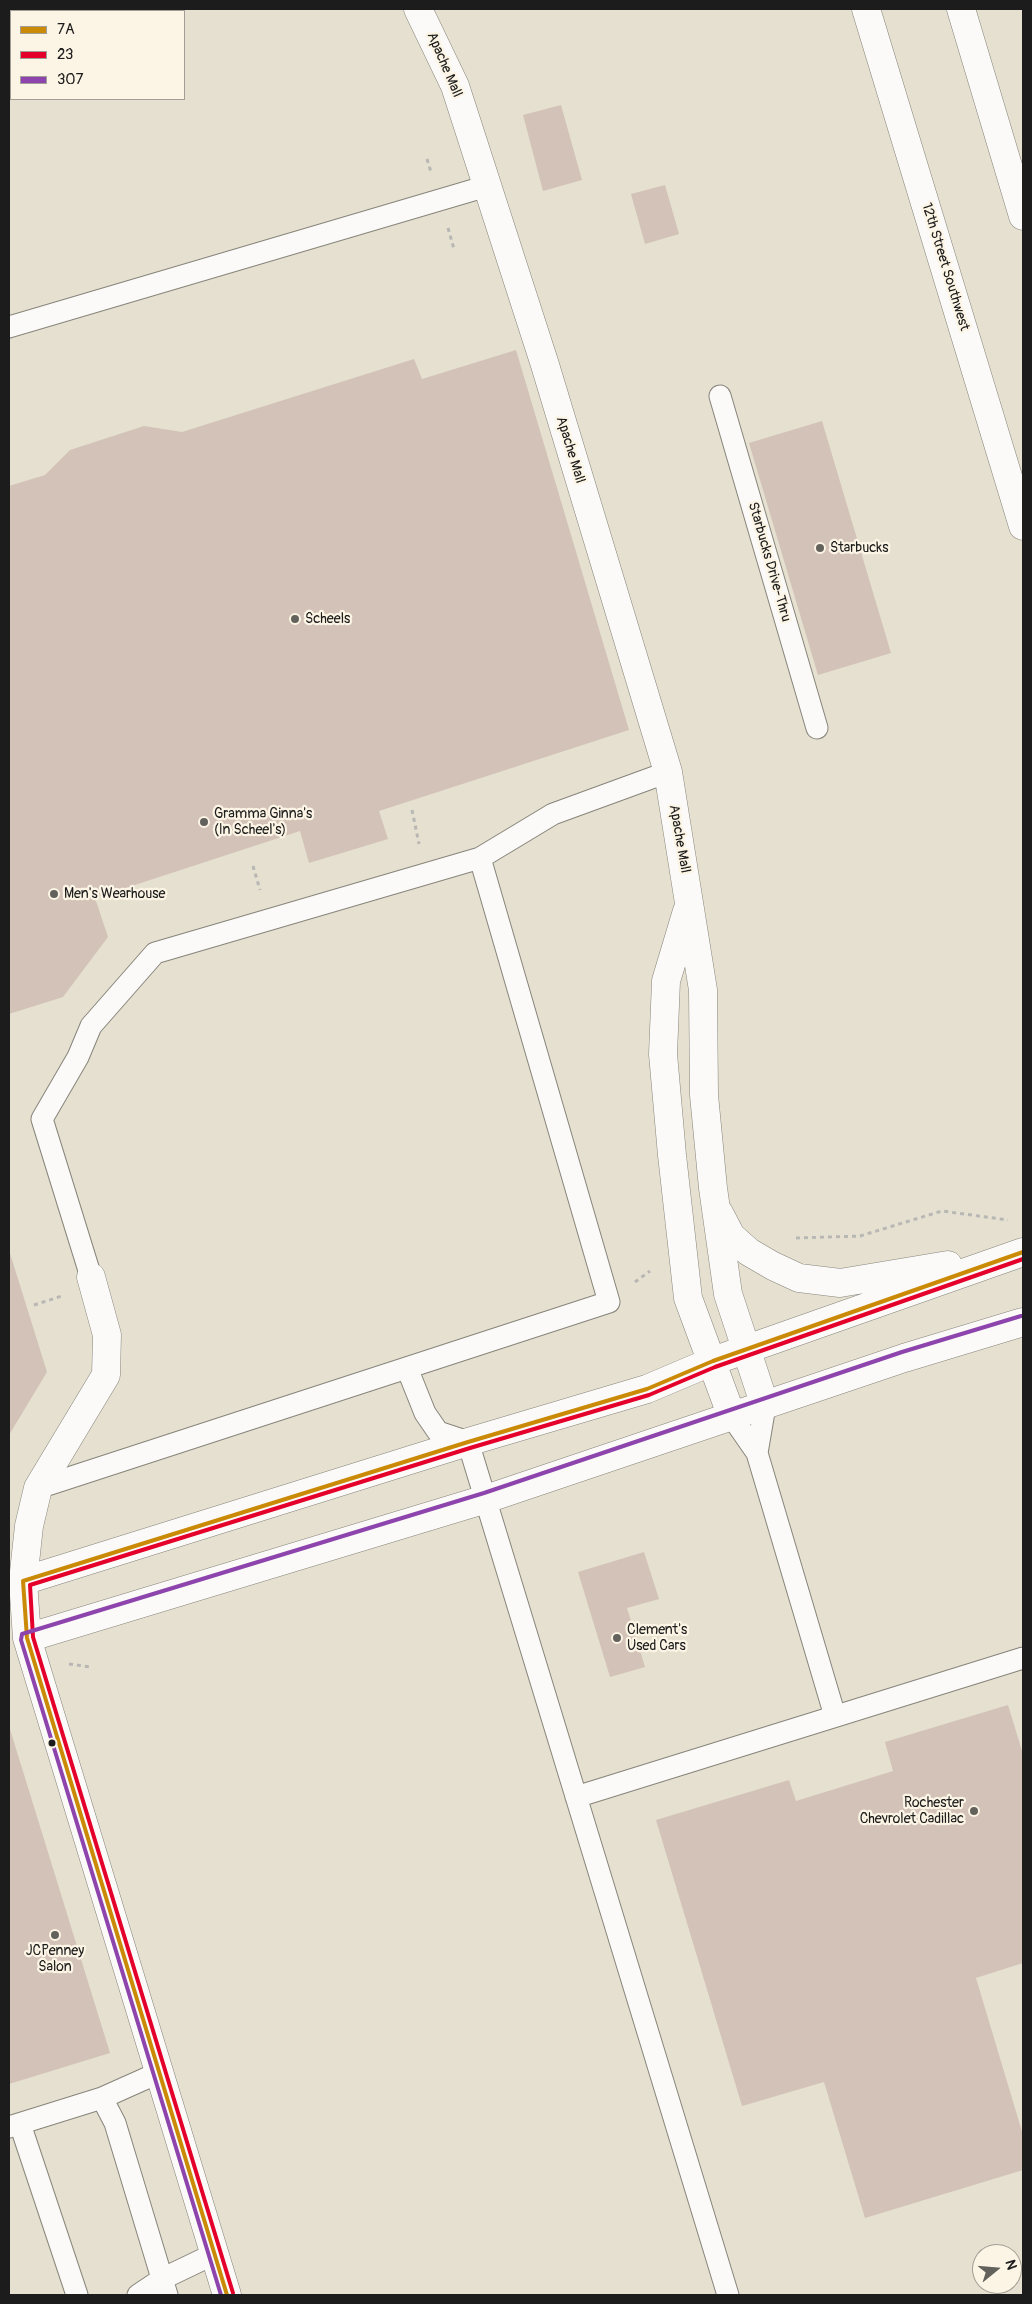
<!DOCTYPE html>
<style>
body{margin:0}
#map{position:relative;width:1032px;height:2304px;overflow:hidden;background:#e5e0cf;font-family:Pangolin,sans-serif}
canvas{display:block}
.frame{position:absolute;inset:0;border:10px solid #1c1c1c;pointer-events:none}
.legend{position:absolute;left:10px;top:10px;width:175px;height:90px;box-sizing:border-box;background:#fcf5e5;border:1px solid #a29e95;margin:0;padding:6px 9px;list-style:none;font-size:15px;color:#1c1c1c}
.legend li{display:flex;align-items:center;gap:10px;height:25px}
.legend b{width:25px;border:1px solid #a29e95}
.north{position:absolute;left:972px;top:2244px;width:50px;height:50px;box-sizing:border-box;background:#fcf5e5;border:1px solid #a29e95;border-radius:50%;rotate:73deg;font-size:14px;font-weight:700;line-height:20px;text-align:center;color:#1c1c1c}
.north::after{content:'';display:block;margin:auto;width:18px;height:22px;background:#62615b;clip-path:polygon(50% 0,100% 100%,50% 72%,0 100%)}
</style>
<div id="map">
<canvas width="1032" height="2304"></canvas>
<div class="frame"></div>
<ul class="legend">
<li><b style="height:6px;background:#cb8a06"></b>7A</li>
<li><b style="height:6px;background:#e4002b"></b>23</li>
<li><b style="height:6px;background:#8e44ad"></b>307</li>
</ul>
<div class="north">N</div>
</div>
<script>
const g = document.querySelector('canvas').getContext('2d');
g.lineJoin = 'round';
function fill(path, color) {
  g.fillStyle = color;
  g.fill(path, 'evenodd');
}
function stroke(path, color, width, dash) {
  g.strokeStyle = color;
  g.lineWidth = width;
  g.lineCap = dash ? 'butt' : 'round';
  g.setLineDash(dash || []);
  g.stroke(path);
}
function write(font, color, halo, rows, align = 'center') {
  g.font = font + ' Pangolin,sans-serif';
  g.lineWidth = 4.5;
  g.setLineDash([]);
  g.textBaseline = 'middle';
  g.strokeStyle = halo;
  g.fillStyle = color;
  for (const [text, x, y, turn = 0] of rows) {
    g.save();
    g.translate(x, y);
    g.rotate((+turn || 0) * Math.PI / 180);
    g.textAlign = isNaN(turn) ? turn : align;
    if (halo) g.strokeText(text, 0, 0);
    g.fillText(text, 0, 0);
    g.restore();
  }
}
fill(new Path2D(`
 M561,105l21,75 -39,11 -20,-76z
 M665,185l14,49 -34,10 -14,-50z
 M516,350l113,380 -250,81 9,28 -79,24 -9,-32 -205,67 13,39 -45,60 -54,17v-528l36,-11 25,-25 74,-24 38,6 232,-73 8,20z
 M822,421l69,232 -73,22 -69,-232z
 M9,1250l38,122 -38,63z
 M644,1552l15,47 -32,9 18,59 -35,10 -32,-105z
 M1008,1705l15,49v209l-47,15 47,157v35l-158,48 -41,-136 -82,24 -86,-286 133,-40 7,21 97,-30 -8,-29z
 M9,1726l101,327 -101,31z`), '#d3c2b8');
const lane = new Path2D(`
 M9,327l478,-141
 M720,396l97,332
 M91,1277l-49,-158 36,-62 13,-31 64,-73 325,-95 73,-44 115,-42
 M407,1368l18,45 13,19 30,10 260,853
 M732,1417l25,36 78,263
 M757,1453l8,-47
 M38,1488l571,-186 -129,-444
 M576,1797l447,-139
 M102,2098l13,25 52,172
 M20,2124l57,171
 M9,2127l93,-29 56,-25
 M138,2295l24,-16 52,-25`);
const street = new Path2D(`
 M418,9l37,77 90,279 123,407 35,218 1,105 9,93 15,106 37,112
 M687,911l-21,70 -3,73 9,101 16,143 44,119
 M719,1213l12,23 18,16 24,14 26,12 41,5 108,-18
 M91,1277l16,58 -1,40 -68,113 -9,38 -6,55 4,57 200,657
 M23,1581l445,-139 179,-53 66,-28 310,-109
 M27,1638l459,-139 418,-141 119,-36`);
const primary = new Path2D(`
 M866,9l157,517
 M961,9l62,207`);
stroke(lane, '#87847b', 23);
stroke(street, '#87847b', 29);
stroke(primary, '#87847b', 29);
stroke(new Path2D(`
 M427,159l4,13
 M448,228l6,21
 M412,810l7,34
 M253,866l7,24
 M796,1238l64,-2 82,-25 66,9
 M635,1282l15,-11
 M34,1305l28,-9
 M69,1664l22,3`), '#b8b7b4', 3, [4, 4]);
stroke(lane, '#fbfaf8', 21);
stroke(street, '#fbfaf8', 28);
stroke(primary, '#fbfaf8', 28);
stroke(new Path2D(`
 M227,2295l-200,-657 -4,-57 445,-139 179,-53 66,-28 310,-109`), '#cb8a06', 4);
stroke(new Path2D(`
 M233,2293l-200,-656 -3,-52 440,-137 179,-53 66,-28 308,-108`), '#e4002b', 4);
stroke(new Path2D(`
 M221,2295l-200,-655 1,-6 462,-141 418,-141 119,-36`), '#8e44ad', 4);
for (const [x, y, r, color] of [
 [820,548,5,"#62615b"],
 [295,619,5,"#62615b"],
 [204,822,5,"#62615b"],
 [54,894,5,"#62615b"],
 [617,1638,5,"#62615b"],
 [52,1743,4.5,"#1c1c1c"],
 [974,1811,5,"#62615b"],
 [55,1935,5,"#62615b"]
]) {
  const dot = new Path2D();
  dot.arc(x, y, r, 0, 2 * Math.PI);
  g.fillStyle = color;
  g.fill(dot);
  stroke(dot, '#fcf5e5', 2);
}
write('14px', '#1c1c1c', '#fcf5e5', [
 ["Apache Mall",444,65,67],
 ["12th Street Southwest",945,267,73],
 ["Apache Mall",570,450,73],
 ["Starbucks Drive-Thru",769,562,74],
 ["Apache Mall",679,839,80]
]);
write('14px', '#1c1c1c', '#fcf5e5', [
 ["Starbucks",830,548],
 ["Scheels",305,619],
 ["Gramma Ginna's",214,814],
 ["(In Scheel's)",214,830],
 ["Men's Wearhouse",64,894],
 ["Clement's",627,1630],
 ["Used Cars",627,1646],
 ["Rochester",964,1803,"right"],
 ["Chevrolet Cadillac",964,1819,"right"],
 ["JCPenney",55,1951,"center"],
 ["Salon",55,1967,"center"]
], 'left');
</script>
